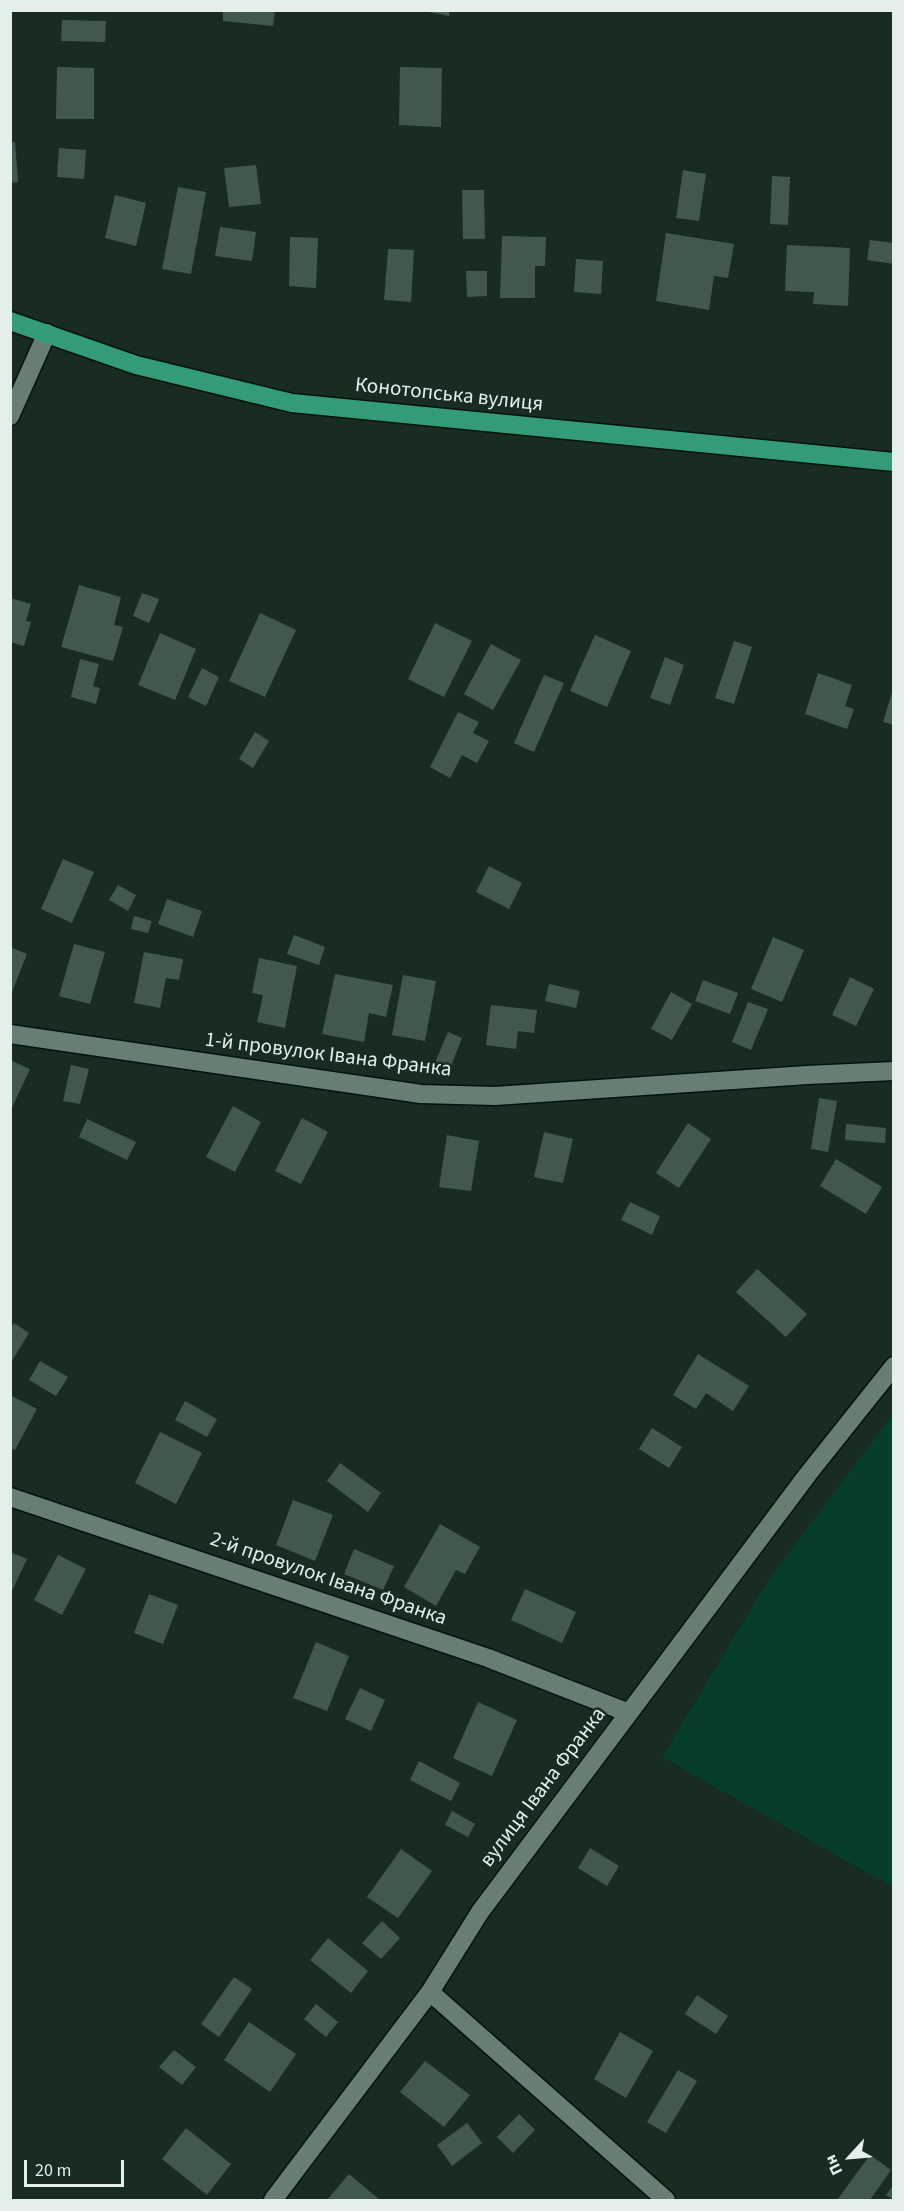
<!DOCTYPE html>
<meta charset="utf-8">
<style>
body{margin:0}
#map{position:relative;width:904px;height:2211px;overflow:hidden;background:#182c22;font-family:"Source Sans 3",sans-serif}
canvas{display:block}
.frame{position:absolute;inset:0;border:12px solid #e3efe8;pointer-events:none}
.north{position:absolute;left:820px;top:2127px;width:60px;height:60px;-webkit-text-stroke:4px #182c22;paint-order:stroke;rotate:244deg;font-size:16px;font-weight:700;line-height:24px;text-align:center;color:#e3efe8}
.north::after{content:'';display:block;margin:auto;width:21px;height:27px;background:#e3efe8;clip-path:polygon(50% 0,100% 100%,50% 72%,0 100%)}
.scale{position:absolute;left:24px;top:2160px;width:100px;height:27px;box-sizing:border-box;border:3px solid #e3efe8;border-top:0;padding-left:8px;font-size:18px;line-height:21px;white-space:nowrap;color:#e3efe8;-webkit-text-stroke:4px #182c22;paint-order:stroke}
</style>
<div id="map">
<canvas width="904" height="2211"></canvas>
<div class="frame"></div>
<div class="north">Пн</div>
<div class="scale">20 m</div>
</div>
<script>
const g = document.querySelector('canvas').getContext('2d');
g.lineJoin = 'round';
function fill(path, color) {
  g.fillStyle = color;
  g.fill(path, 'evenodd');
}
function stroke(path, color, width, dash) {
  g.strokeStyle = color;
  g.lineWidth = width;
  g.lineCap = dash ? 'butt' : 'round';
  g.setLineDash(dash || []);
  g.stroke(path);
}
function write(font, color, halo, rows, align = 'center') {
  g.font = font + ' "Source Sans 3",sans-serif';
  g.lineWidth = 5;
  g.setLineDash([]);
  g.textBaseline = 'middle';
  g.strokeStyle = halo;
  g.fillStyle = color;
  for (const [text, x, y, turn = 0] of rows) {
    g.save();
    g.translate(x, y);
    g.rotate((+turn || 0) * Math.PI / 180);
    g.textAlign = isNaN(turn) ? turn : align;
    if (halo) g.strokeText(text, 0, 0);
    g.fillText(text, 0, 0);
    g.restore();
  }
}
fill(new Path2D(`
 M893,1414v473l-231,-130 107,-178z`), '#073e2a');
fill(new Path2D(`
 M223,10h52l-2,16 -50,-5z
 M419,10h31l-1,6z
 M62,20l44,1 -1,21 -44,-1z
 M57,67l37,1v51h-38z
 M400,67l42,1 -1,59 -42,-2z
 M15,142l3,40 -8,1v-40z
 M59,148l27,2 -2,29 -27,-2z
 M256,165l5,39 -32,3 -5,-39z
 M683,170l23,4 -7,47 -23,-3z
 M772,176l18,1 -2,48 -18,-1z
 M178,187l28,5 -15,82 -29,-5z
 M462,190h22l1,49h-22z
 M115,195l31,8 -10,43 -31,-8z
 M220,227l36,5 -4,29 -37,-5z
 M666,233l68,11 -6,34 -14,-2 -5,34 -53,-9z
 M502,236l44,1 -1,29h-10v32h-35z
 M290,237l28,1 -2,50 -27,-2z
 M870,240l24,3v21l-27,-4z
 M787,245l63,3 -2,58 -35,-2 1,-12 -29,-1z
 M388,249l26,1 -3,52 -27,-2z
 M576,259l27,2 -2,33 -27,-2z
 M466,271h21v25l-20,1z
 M79,585l42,12 -7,28 9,2 -10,34 -52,-14z
 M142,593l17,6 -10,24 -16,-7z
 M10,598l21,6 -5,17 5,1 -7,24 -14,-4z
 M260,613l36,17 -31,67 -36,-16z
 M435,623l37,18 -28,56 -36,-18z
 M160,633l36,16 -21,51 -37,-15z
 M595,635l36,16 -24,56 -37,-16z
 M734,641l18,6 -18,57 -19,-6z
 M491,644l30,16 -28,50 -29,-16z
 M665,657l19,8 -14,40 -20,-7z
 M80,659l19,5 -6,22 7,2 -4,16 -25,-7z
 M202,668l17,9 -13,29 -18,-9z
 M818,673l34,12 -7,21 9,3 -7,20 -42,-15z
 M544,675l20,8 -30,69 -20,-9z
 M894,686v39l-11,-3z
 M458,712l21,10 -6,11 16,8 -12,22 -15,-8 -12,23 -20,-11z
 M255,732l14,9 -16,27 -14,-9z
 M63,859l31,13 -22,51 -31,-14z
 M489,866l33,17 -13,26 -33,-17z
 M118,885l18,10 -8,16 -19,-11z
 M167,899l35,12 -9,26 -35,-13z
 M134,916l18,5 -4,12 -17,-4z
 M294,935l31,12 -6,18 -32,-11z
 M773,937l31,13 -22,52 -31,-13z
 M74,944l31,8 -15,52 -31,-8z
 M10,947l17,7 -16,40h-1z
 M144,952l39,7 -4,21 -13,-2 -6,30 -26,-5z
 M259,958l38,8 -12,62 -28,-6 6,-27 -11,-2z
 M335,974l58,11 -7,32 -17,-4 -5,29 -42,-8z
 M403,975l33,6 -11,60 -33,-6z
 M850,977l24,12 -18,37 -24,-11z
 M703,980l35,13 -8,21 -35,-13z
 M549,984l31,7 -4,17 -31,-7z
 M671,992l21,12 -20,36 -21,-11z
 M748,1002l20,7 -17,41 -19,-8z
 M491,1005l46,5 -3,23 -16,-2 -2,18 -30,-4z
 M448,1032l14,6 -13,33 -15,-6z
 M10,1060l20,9 -20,43z
 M71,1065l18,4 -9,35 -17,-3z
 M819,1098l18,3 -9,51 -17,-3z
 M233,1106l28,16 -26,50 -29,-15z
 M302,1118l26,14 -27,52 -26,-13z
 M87,1119l49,23 -9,18 -48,-23z
 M688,1123l23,16 -32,49 -23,-15z
 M846,1124l40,4 -1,15 -40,-3z
 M544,1132l29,7 -10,44 -29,-6z
 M447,1135l32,6 -8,50 -32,-4z
 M836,1159l46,28 -16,27 -46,-28z
 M630,1202l30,14 -8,19 -31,-15z
 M757,1269l50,45 -21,23 -50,-45z
 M14,1323l15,10 -19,31v-35z
 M698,1354l51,32 -16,25 -27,-18 -10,16 -23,-14z
 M40,1361l28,16 -12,19 -27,-16z
 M10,1395l27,14 -22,41 -5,-2z
 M185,1401l32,18 -10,18 -32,-17z
 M652,1428l30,19 -13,21 -30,-19z
 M160,1432l42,21 -26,51 -41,-21z
 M340,1463l41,30 -13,19 -41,-31z
 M293,1500l40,15 -18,46 -39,-16z
 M440,1524l40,23 -15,27 -9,-4 -20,36 -32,-19z
 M354,1549l40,17 -11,24 -39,-16z
 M10,1552l17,7 -17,36z
 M58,1555l28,14 -24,46 -28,-15z
 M525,1589l51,23 -14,31 -51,-23z
 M149,1594l29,11 -15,39 -29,-11z
 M316,1642l33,14 -22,55 -34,-13z
 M360,1688l25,12 -14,31 -26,-12z
 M478,1702l39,18 -25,56 -39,-18z
 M419,1761l41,22 -9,18 -41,-21z
 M452,1811l23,13 -7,13 -23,-12z
 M590,1848l29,18 -12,20 -29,-18z
 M401,1849l31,22 -34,47 -31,-21z
 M382,1921l18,17 -19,21 -19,-16z
 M328,1938l40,33 -17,22 -41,-33z
 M234,1977l18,12 -33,48 -18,-13z
 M697,1995l31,21 -12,18 -31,-20z
 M316,2004l22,18 -12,15 -22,-18z
 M249,2022l47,32 -26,38 -46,-32z
 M620,2032l33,19 -27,47 -32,-19z
 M174,2050l22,17 -14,18 -23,-18z
 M425,2061l45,34 -26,32 -44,-35z
 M678,2070l19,11 -31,52 -19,-11z
 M519,2114l16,16 -22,23 -16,-16z
 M467,2123l15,20 -30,23 -15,-21z
 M186,2128l45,36 -24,31 -45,-36z
 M870,2155l21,15 -21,30h-33z
 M349,2174l31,26h-53z
 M894,2184v16l-8,-5z`), '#43584d');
const minor = new Path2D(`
 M10,416l37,-83
 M10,1034l411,60 74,2 312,-21 87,-4
 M10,1497l478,161 141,55
 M273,2200l157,-208
 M666,2200l-236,-208 50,-80 328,-438 86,-108`);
const major = new Path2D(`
 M10,321l126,44 156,38 602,59`);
stroke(minor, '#03140c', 21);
stroke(major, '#03140c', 21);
stroke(minor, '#687e73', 18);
stroke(major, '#339b77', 18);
write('21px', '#e3efe8', '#182c22', [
 ["Конотопська вулиця",449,396,6],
 ["1-й провулок Івана Франка",328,1056,7],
 ["2-й провулок Івана Франка",328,1580,19],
 ["вулиця Івана Франка",544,1788,-53]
]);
</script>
